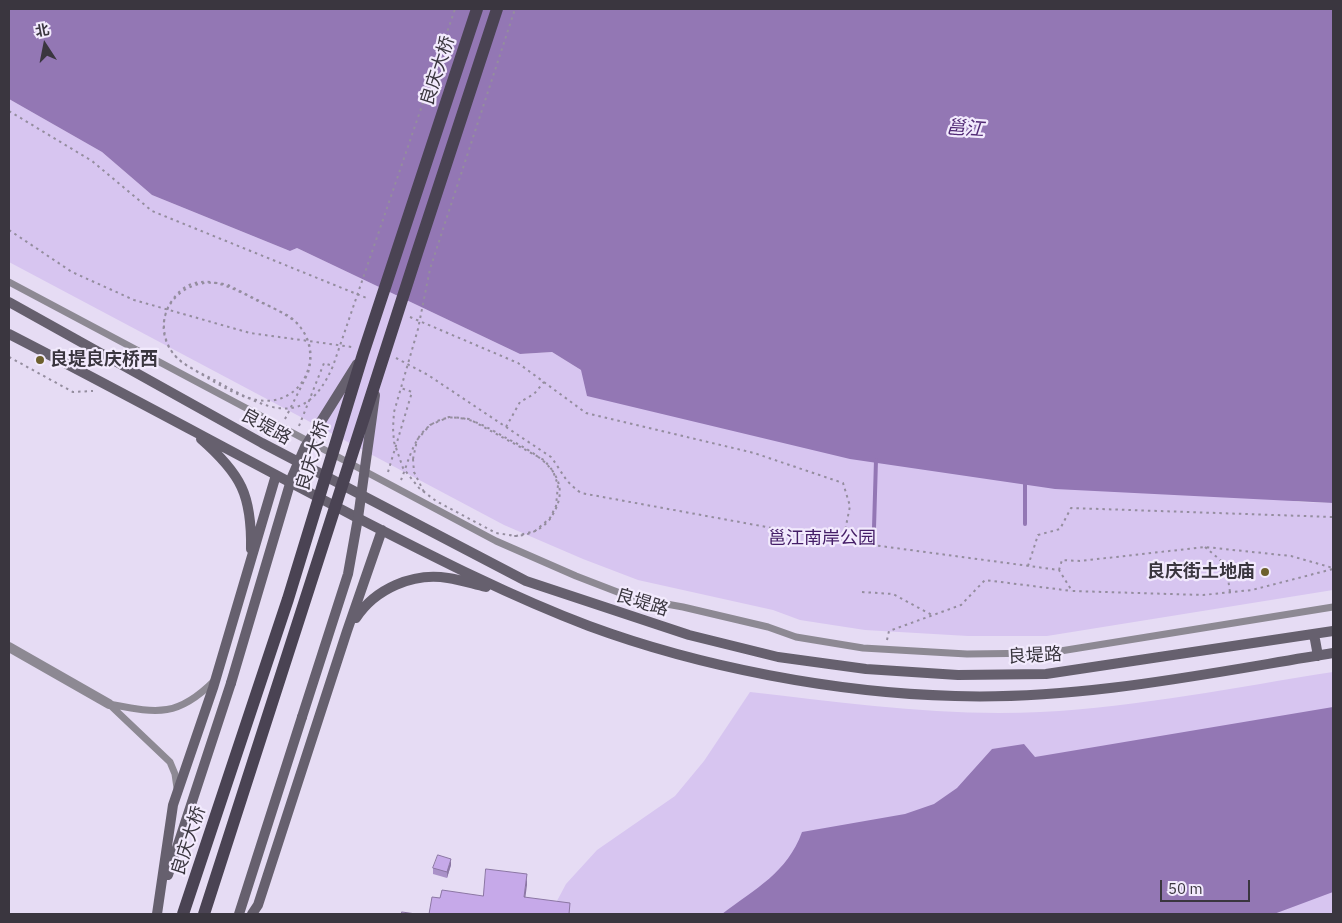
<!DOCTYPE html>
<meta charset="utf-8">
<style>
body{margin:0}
#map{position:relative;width:1342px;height:923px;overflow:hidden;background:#e6dcf4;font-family:"IBM Plex Sans","Noto Sans SC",sans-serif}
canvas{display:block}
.frame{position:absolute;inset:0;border:10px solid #3a363f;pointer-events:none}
.north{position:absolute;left:20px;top:20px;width:50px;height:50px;-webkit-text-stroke:4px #f2eafd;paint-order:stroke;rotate:349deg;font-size:14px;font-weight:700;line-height:20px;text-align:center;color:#3a363f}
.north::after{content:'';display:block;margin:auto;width:18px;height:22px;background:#3a363f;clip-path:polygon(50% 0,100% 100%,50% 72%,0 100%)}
.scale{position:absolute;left:1160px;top:880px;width:90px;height:22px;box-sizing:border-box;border:2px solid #3a363f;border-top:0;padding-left:6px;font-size:15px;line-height:18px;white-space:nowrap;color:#3a363f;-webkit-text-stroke:4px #f2eafd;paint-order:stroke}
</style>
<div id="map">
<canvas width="1342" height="923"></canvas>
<div class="frame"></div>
<div class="north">北</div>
<div class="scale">50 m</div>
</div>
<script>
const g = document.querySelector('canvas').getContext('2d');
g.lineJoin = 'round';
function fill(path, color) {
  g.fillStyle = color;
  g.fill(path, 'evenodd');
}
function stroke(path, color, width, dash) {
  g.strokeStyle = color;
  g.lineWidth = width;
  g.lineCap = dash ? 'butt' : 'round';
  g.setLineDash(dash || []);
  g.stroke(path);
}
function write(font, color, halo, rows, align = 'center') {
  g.font = font + ' "IBM Plex Sans","Noto Sans SC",sans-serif';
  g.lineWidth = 4.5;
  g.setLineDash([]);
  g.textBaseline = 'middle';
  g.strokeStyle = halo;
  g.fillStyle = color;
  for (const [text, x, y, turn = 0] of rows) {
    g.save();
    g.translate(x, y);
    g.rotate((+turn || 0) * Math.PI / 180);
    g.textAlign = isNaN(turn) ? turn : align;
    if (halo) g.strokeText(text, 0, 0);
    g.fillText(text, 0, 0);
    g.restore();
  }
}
fill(new Path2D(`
 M9,99l93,53 50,43 138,56 7,-3 223,106 32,-2 29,18 718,132 34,1v87l-286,46h-79l-103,-6 -65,-10 -27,-10 -135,-30 -55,-21 -79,-34 -495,-263z
 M1333,672v242h-783l16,-30 31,-34 78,-54 29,-35 46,-69c96,11 194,25 291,20 98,-5 195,-25 292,-40z`), '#d7c5f0');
fill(new Path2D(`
 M9,9h1324v494l-278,-14 -205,-30 -263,-63 -6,-26 -29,-18 -32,2 -223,-106 -7,3 -138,-56 -50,-43 -93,-53z
 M1333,707v185l-59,22h-552c34,-26 65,-41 80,-82l103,-18 29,-10 23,-16 35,-39 32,-5 11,13z`), '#9377b4');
stroke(new Path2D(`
 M1025,524v-42
 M874,528l2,-68`), '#9377b4', 4);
stroke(new Path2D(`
 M9,111l83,50 60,50 217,88
 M9,230l63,42 62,28 116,33 102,14
 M410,317l108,46 68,50 168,40 89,30 7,23 -7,35
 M9,357l64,35 20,-1
 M396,358l32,17 123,82c12,16 13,24 30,36l262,48 216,29 13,21 131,4 49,-5 81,-21
 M299,426l25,-63 9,3
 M506,427l14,-25 14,-8 10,-12
 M413,459l1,13 10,20
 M388,472l24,-80 -11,-4
 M401,480c7,-17 12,-41 27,-53 27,-22 56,-1 80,12 32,16 70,39 42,80 -9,12 -25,18 -40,17
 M1205,547l21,18 4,27
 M1028,566l10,-31 22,-6 11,-21 262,9
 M1059,570l3,-10 18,1 125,-14 86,9 42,12
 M862,592l31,2 39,21
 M887,640l2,-9 72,-26 24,-25 87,11`), '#948d9e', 2, [2.5, 4]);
stroke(new Path2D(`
 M9,282l487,259 80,35 57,22 50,9 85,20 28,10 67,11 104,6 81,-1 285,-46
 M177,788l-2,-14 -5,-12 -61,-58c48,9 68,14 105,-23`), '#8d8993', 7);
stroke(new Path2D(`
 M9,647l100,57`), '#8d8993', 10);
stroke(new Path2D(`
 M9,302l253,141 264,138 163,54 89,22 88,12 92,6 88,-1 287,-43
 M9,334c115,59 228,121 343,181 78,40 155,80 237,111 111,41 247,67 366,70 127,4 254,-23 378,-43
 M201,439c40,35 51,56 50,110
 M356,618c19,-29 57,-46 92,-40 13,2 25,6 38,9
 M1314,634l4,22
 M168,875l63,-192
 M157,914l16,-109 40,-117 63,-213
 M239,914l63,-197
 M252,914l6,-9 89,-274 35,-101`), '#66606e', 10);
stroke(new Path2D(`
 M285,419l23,-46c7,-23 0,-42 -19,-57l-61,-31c-55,-15 -88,46 -44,79 22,12 47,31 73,36 45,8 70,-44 40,-77 -12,-10 -26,-16 -39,-22 -29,-15 -64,-35 -87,1 -8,12 -9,27 -4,40 7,21 31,29 49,39 48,26 88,52 117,-15l122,-357
 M413,459l4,-19 13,-15 19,-8 20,2 75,41 9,11 5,14 -2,21 -6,12 -15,13 -19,5 -20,-3 -60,-32 -17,-13 -16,-20 -9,-26 -1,-14 1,-16 24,-83 12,-60 85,-260`), '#948d9e', 2, [2.5, 4]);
stroke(new Path2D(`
 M231,683l61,-206 13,-30 52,-83
 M302,717l46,-143 10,-56 17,-123`), '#66606e', 10);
stroke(new Path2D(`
 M183,914l105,-315 75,-245 114,-345
 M204,914c98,-301 193,-604 293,-905`), '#4a4353', 12);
fill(new Path2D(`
 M451,865l-4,13 -14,-4v-6z`), '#aa91c8');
fill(new Path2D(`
 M451,859v6l-4,13v-6z
 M527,874v11l-3,23v-11z`), '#8b76a3');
const building = new Path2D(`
 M438,855l13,4 -4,13 -14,-4z
 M486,869l41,5 -3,23 46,6 -1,11h-140l3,-17 8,1 2,-8 41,6z
 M402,912l14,2h-14z`);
fill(building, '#c6a9e9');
stroke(building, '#8b76a3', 1);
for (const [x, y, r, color] of [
 [40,360,5,"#6d602d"],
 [1265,572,5,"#6d602d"]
]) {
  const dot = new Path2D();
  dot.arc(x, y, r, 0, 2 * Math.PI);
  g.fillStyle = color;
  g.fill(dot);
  stroke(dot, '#f2eafd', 2);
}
write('18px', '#3a363f', '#f2eafd', [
 ["良庆大桥",438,71,-72],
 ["良堤路",266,427,29],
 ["良庆大桥",313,456,-73],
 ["良堤路",642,603,17],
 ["良堤路",1035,656,-3],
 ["良庆大桥",189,841,-72]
]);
write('bold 18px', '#3a363f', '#f2eafd', [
 ["良堤良庆桥西",50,360],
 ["良庆街土地庙",1255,572,"right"]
], 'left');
write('18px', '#441d67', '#f2eafd', [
 ["邕江南岸公园",822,539]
]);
write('italic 19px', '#522b76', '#f2eafd', [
 ["邕江",965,129,4]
]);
</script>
